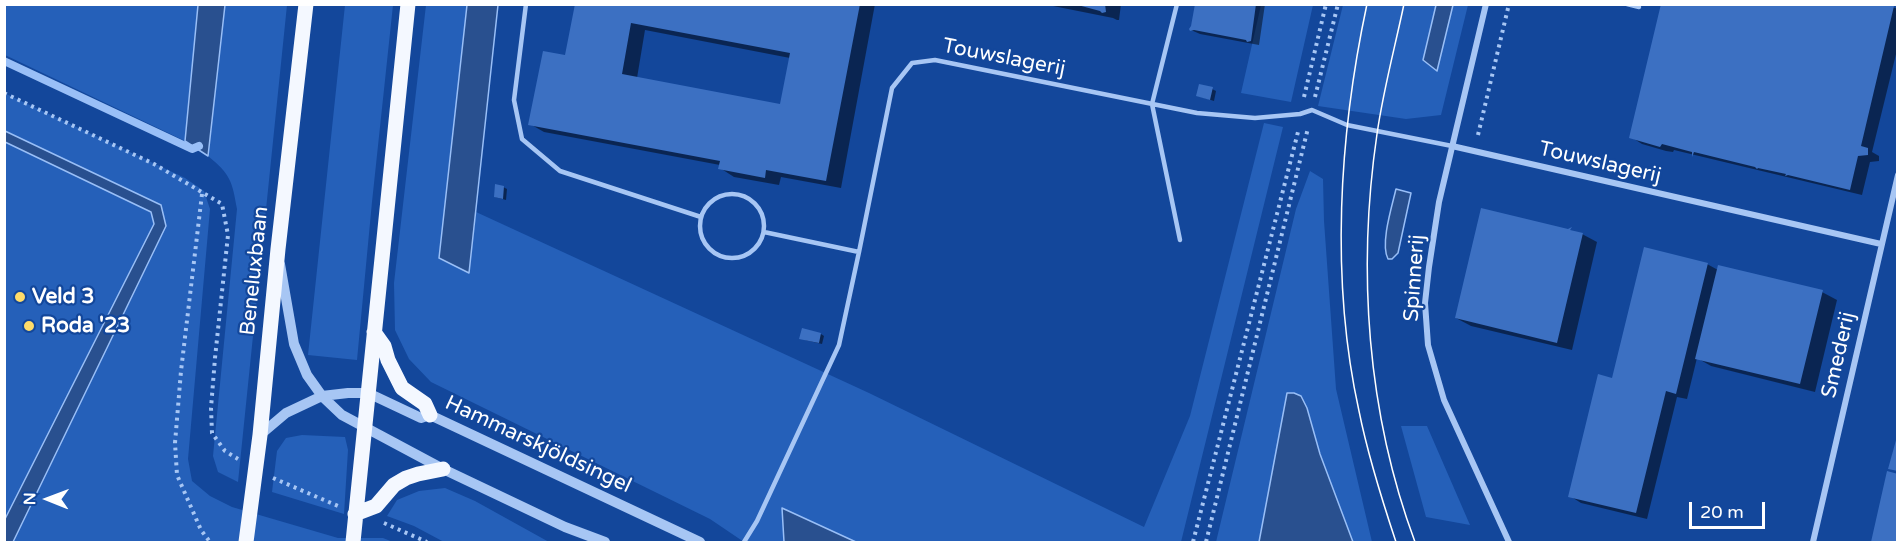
<!DOCTYPE html>
<meta charset="utf-8">
<style>
body{margin:0}
#map{position:relative;width:1902px;height:547px;overflow:hidden;background:#13479b;font-family:"Varela Round",sans-serif}
canvas{display:block}
.frame{position:absolute;inset:0;border:6px solid #fff;pointer-events:none}
.north{position:absolute;left:18px;top:469px;width:60px;height:60px;-webkit-text-stroke:4px #13479b;paint-order:stroke;rotate:271deg;font-size:16px;font-weight:700;line-height:24px;text-align:center;color:#fff}
.north::after{content:'';display:block;margin:auto;width:21px;height:27px;background:#fff;clip-path:polygon(50% 0,100% 100%,50% 72%,0 100%)}
.scale{position:absolute;left:1689px;top:502px;width:76px;height:27px;box-sizing:border-box;border:3px solid #fff;border-top:0;padding-left:8px;font-size:18px;line-height:21px;white-space:nowrap;color:#fff;-webkit-text-stroke:4px #13479b;paint-order:stroke}
</style>
<div id="map">
<canvas width="1902" height="547"></canvas>
<div class="frame"></div>
<div class="north">N</div>
<div class="scale">20 m</div>
</div>
<script>
const g = document.querySelector('canvas').getContext('2d');
g.lineJoin = 'round';
function fill(path, color) {
  g.fillStyle = color;
  g.fill(path, 'evenodd');
}
function stroke(path, color, width, dash) {
  g.strokeStyle = color;
  g.lineWidth = width;
  g.lineCap = dash ? 'butt' : 'round';
  g.setLineDash(dash || []);
  g.stroke(path);
}
function write(font, color, halo, rows, align = 'center') {
  g.font = font + ' "Varela Round",sans-serif';
  g.lineWidth = 4.5;
  g.setLineDash([]);
  g.textBaseline = 'middle';
  g.strokeStyle = halo;
  g.fillStyle = color;
  for (const [text, x, y, turn = 0] of rows) {
    g.save();
    g.translate(x, y);
    g.rotate((+turn || 0) * Math.PI / 180);
    g.textAlign = isNaN(turn) ? turn : align;
    if (halo) g.strokeText(text, 0, 0);
    g.fillText(text, 0, 0);
    g.restore();
  }
}
fill(new Path2D(`
 M4,5h194l-13,136 -180,-86z
 M225,5h62l-49,477 -20,-10 -5,-16 24,-247c-5,-28 -6,-34 -29,-53z
 M345,5h48l-21,197 -15,158 -49,-5z
 M426,5h41l-28,254 30,13 7,-60 393,181 275,134 46,-111 74,-293 19,4 -102,415h-325l-73,-33 1,33h-40l-34,-23 -279,-137 -22,-23 -14,-29 -1,-47z
 M1261,5h52l-22,97 -50,-9z
 M1343,5h125l-27,110 -35,4 -88,-13z
 M4,93l181,85 19,13 6,18 -22,250 4,22 18,15 22,11 106,31h45l10,4h-380l153,-316 -5,-21 -156,-74z
 M5,142l146,70 3,12 -149,295z
 M1310,171l13,8 1,42 12,168 36,153h-19l-33,-88 -13,-46 -20,-15 -28,149h-43l80,-333z
 M1401,426h26l43,99 -44,-8z
 M302,435l43,2 3,13 -4,64 -72,-22 5,-41 9,-13z
 M445,488l30,13 74,41h-105l-30,-16 -27,-10 10,-16 22,-9z`), '#2560b9');
const water = new Path2D(`
 M198,5h27l-17,151 -23,-15z
 M467,5h31l-29,268 -30,-15z
 M1436,5h17l-16,66 -14,-11z
 M5,131l156,74 5,21 -153,316h-8v-23l149,-295 -3,-12 -146,-70z
 M1396,189l15,4 -13,60 -6,6h-4c-8,-15 4,-53 8,-70z
 M1287,393h7l7,3 6,12 13,46 33,88h-94z
 M782,508l74,34h-72z`);
fill(water, '#29508f');
stroke(water, '#99bff7', 1.5);
fill(new Path2D(`
 M576,4h299l-34,184 -60,-11 -2,8 -45,-8 -14,-9v-3l-176,-33 -14,-8 36,-67zM645,30l145,28 -8,48 -145,-28z
 M1043,4h78l-2,16h-2l-4,-2z
 M1197,4h68l-6,41 -59,-11 -9,-4z
 M1663,4h220l15,5v37l-26,106 7,4v5l-9,1 -8,33 -188,-45 -1,2 -7,-1 -24,-7 -11,-7z
 M1212,89l4,2 -2,10 -16,-5z
 M503,187l4,2 -1,11 -11,-3z
 M1582,234l15,8 -25,108 -101,-24 -15,-8z
 M1707,264l11,6 104,22 15,8 -22,92 -104,-26 -14,-8 -10,41 -10,-2 -30,122 -66,-16 -11,-7 44,-117z
 M821,334l3,2 -2,8 -17,-4z`), '#0007');
stroke(new Path2D(`
 M4,61l188,88 7,-3`), '#99bff7', 8);
fill(new Path2D(`
 M575,4h285l-34,177 -60,-11 -1,8 -47,-9 2,-8 -192,-36 15,-74 22,4zM631,23l159,30 -10,51 -158,-30z
 M1074,4h31l1,8 -4,1 -2,-2z
 M1195,4h61l-5,37 -4,1 -1,-2 -52,-10 -4,1 -1,-2 2,-3z
 M1661,4l233,2 -33,140 7,2v7l-10,1 -8,34 -62,-15 -3,1 1,-2 -28,-6 -1,1 -2,-2 -61,-15 -2,5v-5l-30,-8 -2,3 -31,-9z
 M1199,84l14,3 -3,13 -14,-4z
 M495,184l9,2 -1,13 -9,-2z
 M1481,208l87,21 4,-2 -2,3 13,3 -26,110 -102,-25z
 M1644,247l64,16 -32,131 -10,-3 -30,122 -68,-16 30,-123 14,4z
 M1718,265l105,25 -23,94 -105,-25z
 M802,328l19,5 -2,10 -20,-4z
 M1898,433v38l-10,-2z
 M1887,471l11,3v68h-27z`), '#3c70c2');
stroke(new Path2D(`
 M4,93l150,71 68,40 6,31 -13,123 -4,50 1,25 13,18 13,8
 M1304,97l22,-93
 M1315,97l23,-93
 M1478,135l31,-131
 M202,194l-21,177 -6,72 2,32 24,55 9,12
 M273,478l65,28
 M384,523l43,19
 M1193,542l106,-414
 M1206,542l102,-414`), '#a7c6f4', 4, [3, 4.5]);
stroke(new Path2D(`
 M526,4l-12,96 8,39 38,32 141,46
 M1177,4l-25,100 28,136
 M1627,4l12,3
 M700 226a32 32 0 1 1 64 0a32 32 0 1 1-64 0Z
 M764,232l95,20 33,-164 20,-25 23,-3 262,53 58,5 45,-4 12,-4 35,15 105,21
 M744,542l13,-21 82,-176 20,-93`), '#a7c6f4', 4.5);
stroke(new Path2D(`
 M1486,4l-47,198 -10,65 -4,36 3,42 16,55 65,142
 M1452,146l429,98
 M1813,542l85,-367`), '#a7c6f4', 6);
stroke(new Path2D(`
 M280,264l14,80 13,31 15,21 20,19 101,54 122,58 40,15
 M260,435l26,-22 36,-17 26,-3h20l53,25 9,-3 270,127`), '#a7c6f4', 10);
stroke(new Path2D(`
 M374,332l10,14 4,14 14,28 23,16 5,11
 M355,514l21,-8 18,-21 12,-7 12,-4 25,-5
 M246,542l14,-107 18,-186 28,-245
 M353,542l55,-538`), '#f4f8ff', 15);
stroke(new Path2D(`
 M1367,4c-28,131 -37,276 -8,407 9,45 23,89 37,131
 M1404,4c-9,43 -21,87 -27,130 -20,136 -10,279 38,408`), '#fff', 1.5);
for (const [x, y, r, color] of [
 [20,297,6,"#ffdc6a"],
 [29,326,6,"#ffdc6a"]
]) {
  const dot = new Path2D();
  dot.arc(x, y, r, 0, 2 * Math.PI);
  g.fillStyle = color;
  g.fill(dot);
  stroke(dot, '#13479b', 2);
}
write('21px', '#fff', '#13479b', [
 ["Touwslagerij",1004,58,11],
 ["Touwslagerij",1600,163,13],
 ["Beneluxbaan",255,271,-84],
 ["Spinnerij",1415,278,-86],
 ["Smederij",1839,355,-77],
 ["Hammarskjöldsingel",538,445,25]
]);
write('bold 21px', '#fff', '#13479b', [
 ["Veld 3",32,297],
 ["Roda '23",41,326]
], 'left');
</script>
